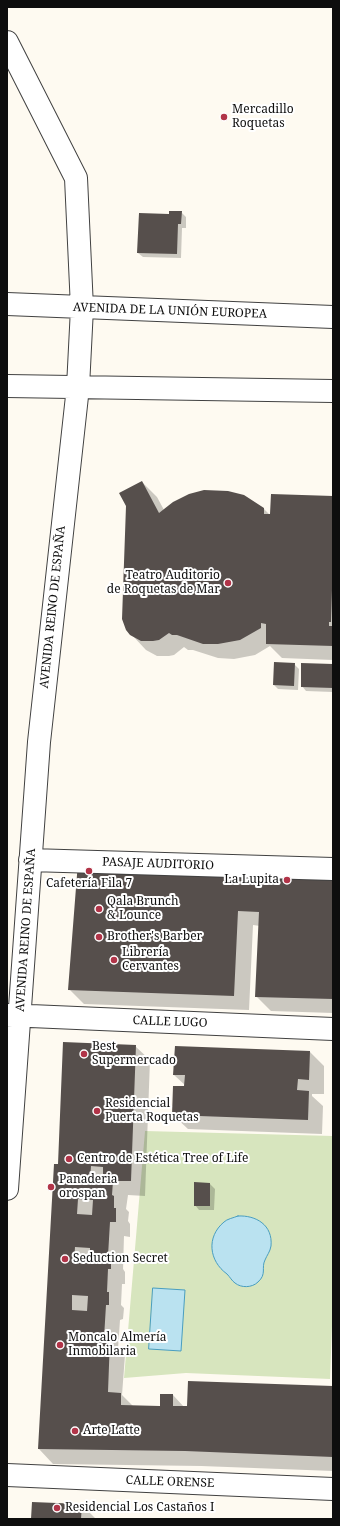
<!DOCTYPE html>
<meta charset="utf-8">
<style>
body{margin:0}
#map{position:relative;width:340px;height:1526px;overflow:hidden;background:#fefaf1;font-family:"Noto Serif",serif}
canvas{display:block}
.frame{position:absolute;inset:0;border:8px solid #0e0e0e;pointer-events:none}
</style>
<div id="map">
<canvas width="340" height="1526"></canvas>
<div class="frame"></div>
</div>
<script>
const g = document.querySelector('canvas').getContext('2d');
g.lineJoin = 'round';
function fill(path, color) {
  g.fillStyle = color;
  g.fill(path, 'evenodd');
}
function stroke(path, color, width, dash) {
  g.strokeStyle = color;
  g.lineWidth = width;
  g.lineCap = dash ? 'butt' : 'round';
  g.setLineDash(dash || []);
  g.stroke(path);
}
function write(font, color, halo, rows, align = 'center') {
  g.font = font + ' "Noto Serif",serif';
  g.lineWidth = 4;
  g.setLineDash([]);
  g.textBaseline = 'middle';
  g.strokeStyle = halo;
  g.fillStyle = color;
  for (const [text, x, y, turn = 0] of rows) {
    g.save();
    g.translate(x, y);
    g.rotate((+turn || 0) * Math.PI / 180);
    g.textAlign = isNaN(turn) ? turn : align;
    if (halo) g.strokeText(text, 0, 0);
    g.fillText(text, 0, 0);
    g.restore();
  }
}
fill(new Path2D(`
 M145,1131l188,5v163l-3,80 -144,-6 -62,5z`), '#d7e5be');
const water = new Path2D(`
 M238,1216c18,-1 35,9 33,30 -1,6 -4,9 -6,14 -4,8 2,14 -7,22 -6,6 -17,6 -23,1 -3,-2 -5,-6 -8,-9 -18,-13 -21,-37 -3,-52 3,-3 9,-4 14,-6z
 M153,1288l32,2 -4,61 -32,-2z`);
fill(water, '#bae2f0');
stroke(water, '#499ec0', 1);
fill(new Path2D(`
 M181,212l5,5v11h-4l-1,30 -38,-1 -5,-4 32,-38z
 M142,482l15,15 7,13 100,-1 7,7 62,-19v163l-51,-2 -12,-12 -15,9 -21,4 -16,-1 -25,-8h-5l-4,-3 -10,8 -5,1h-12l-11,-6 -15,-16z
 M294,664l5,5 -1,21 -20,-1 -4,-4z
 M333,665v27l-27,-1 -4,-5z
 M79,864l254,12v137l-62,-2 -15,-15 4,-70 -7,-1 -4,85 -165,-6 -15,-15z
 M135,1046l15,14 -5,136 -17,-1 -2,14 3,3 -1,9 2,3v13l-6,-1 -1,33 2,3v12h-3l-1,21 3,3 -1,11 -3,1 -2,29 7,6 -3,40 11,11 28,1 12,-12 11,12 149,-20v84l-132,-5 -148,-2 -14,-15 20,-284z
 M310,1052l14,14v28h-12v2l11,10 -1,28 -134,-5 -15,-14 13,-29 -12,-11z
 M195,1184h15l5,5 -1,21h-15l-4,-5z
 M82,1505l14,14h-64z`), '#0003');
fill(new Path2D(`
 M169,211h13l-1,13h-3l-1,30 -40,-1 2,-40 30,1z
 M142,481l17,32 14,-11 16,-8 15,-4 24,1 16,4 20,13v6h6l1,-20 62,2v63l-2,63h-2v4h4v20l-67,-2v-20l-5,-1v5l-21,12 -22,4h-15l-26,-9h-5l-3,-2 -10,7 -6,1h-12l-11,-6 -4,-5 -4,-11 4,-113 -7,-13z
 M274,662l21,1 -1,23 -21,-1z
 M301,663l32,1v24l-32,-1z
 M78,862l255,13v124l-78,-2 4,-85 -21,-1 -4,85 -166,-6z
 M63,1042l73,3 -5,136h-18l-1,14 2,1v12h2v14h-6l-2,34h3v13h-3l-1,23h2v13h-3l-2,33 6,1 -2,53 13,1v12l39,1v-12h13v12h14l1,-25 145,5v71l-148,-6 -147,-2 16,-285h4zM91,1166l12,1v14l-13,-1zM78,1199l15,1 -1,15 -15,-1zM75,1247l15,1v14h-16zM72,1295l16,1 -1,15 -15,-1z
 M175,1046l135,5 -1,29 -11,-1 -1,11 12,1 -1,29 -136,-5 1,-29h11l1,-11h-12z
 M194,1182l16,1v23h-16z
 M32,1502l50,2 -1,15h-50z`), '#564f4c');
const minor = new Path2D(`
 M7,42l69,136 6,130 -4,79 -39,355 -32,447
 M7,304l326,13
 M7,386l326,5
 M30,860l303,9
 M7,1015l326,14
 M7,1475l326,14`);
stroke(minor, '#414141', 24);
stroke(minor, '#fff', 22);
for (const [x, y, r, color] of [
 [224,117,4,"#b13448"],
 [228,583,4,"#b13448"],
 [89,871,4,"#b13448"],
 [287,880,4,"#b13448"],
 [99,909,4,"#b13448"],
 [99,937,4,"#b13448"],
 [114,960,4,"#b13448"],
 [84,1054,4,"#b13448"],
 [97,1111,4,"#b13448"],
 [69,1159,4,"#b13448"],
 [51,1187,4,"#b13448"],
 [65,1259,4,"#b13448"],
 [60,1345,4,"#b13448"],
 [75,1431,4,"#b13448"],
 [57,1508,4,"#b13448"]
]) {
  const dot = new Path2D();
  dot.arc(x, y, r, 0, 2 * Math.PI);
  g.fillStyle = color;
  g.fill(dot);
  stroke(dot, '#fff', 1.5);
}
write('12px', '#0e0e0e', '#fff', [
 ["Mercadillo",232,110],
 ["Roquetas",232,124],
 ["Teatro Auditorio",220,576,"right"],
 ["de Roquetas de Mar",220,590,"right"],
 ["La Lupita",279,880,"right"],
 ["Cafetería Fila 7",89,884,"center"],
 ["Qala Brunch",107,902],
 ["& Lounce",107,916],
 ["Brother's Barber",107,937],
 ["Librería",122,953],
 ["Cervantes",122,967],
 ["Best",92,1047],
 ["Supermercado",92,1061],
 ["Residencial",105,1104],
 ["Puerta Roquetas",105,1118],
 ["Centro de Estética Tree of Life",77,1159],
 ["Panaderia",59,1180],
 ["orospan",59,1194],
 ["Seduction Secret",73,1259],
 ["Moncalo Almería",68,1338],
 ["Inmobilaria",68,1352],
 ["Arte Latte",83,1431],
 ["Residencial Los Castaños I",65,1508]
], 'left');
write('12px', '#0e0e0e', '#fff', [
 ["AVENIDA DE LA UNIÓN EUROPEA",170,311,2],
 ["AVENIDA REINO DE ESPAÑA",53,607,-84],
 ["PASAJE AUDITORIO",158,864,2],
 ["AVENIDA REINO DE ESPAÑA",26,930,-86],
 ["CALLE LUGO",170,1022,2],
 ["CALLE ORENSE",170,1482,2]
]);
</script>
